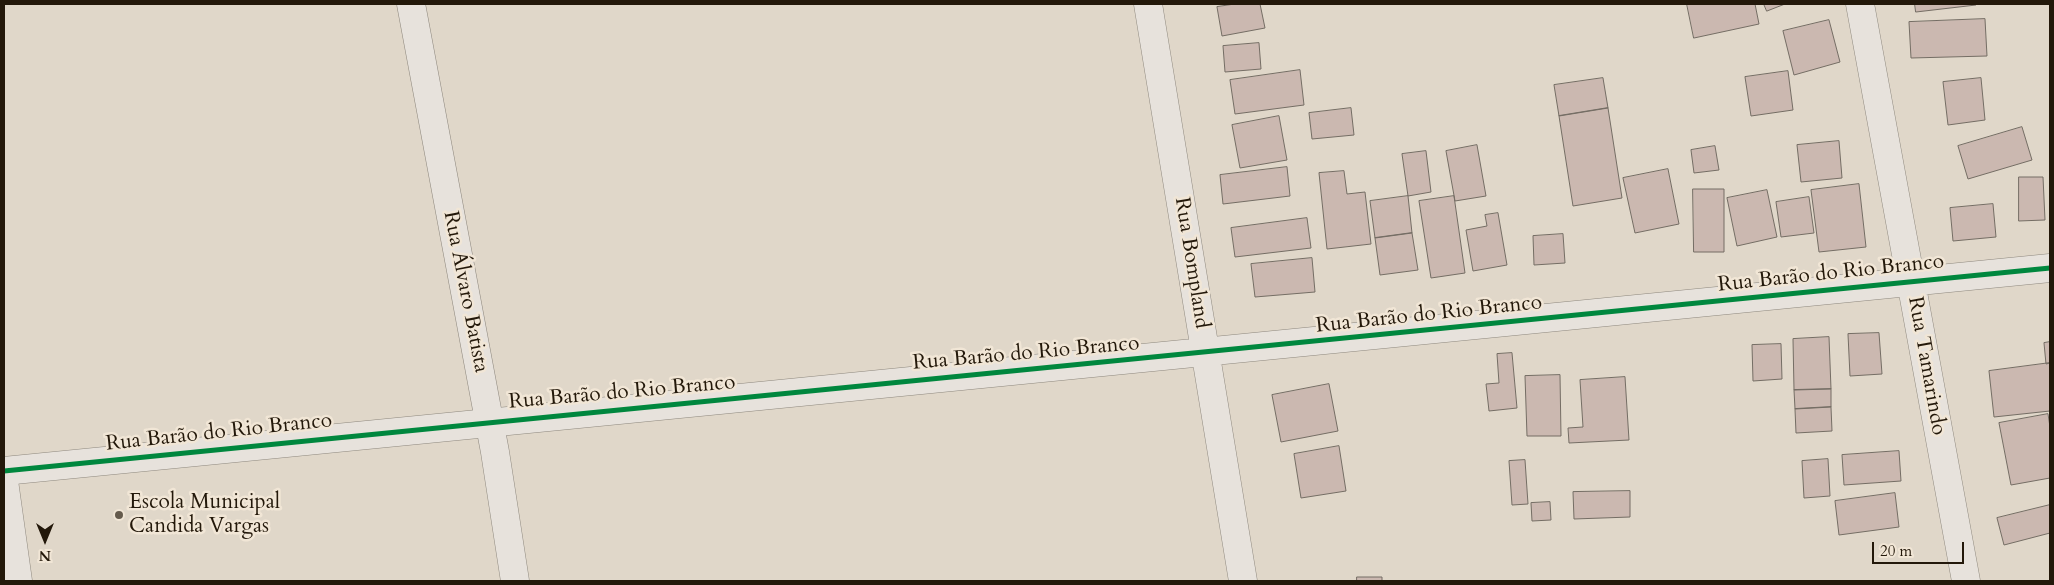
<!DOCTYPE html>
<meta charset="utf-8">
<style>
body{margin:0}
#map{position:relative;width:2054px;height:585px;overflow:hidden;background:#e0d7c9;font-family:Cardo,serif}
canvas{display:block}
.frame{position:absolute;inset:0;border:5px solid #23180a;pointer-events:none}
.north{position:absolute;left:20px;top:515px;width:50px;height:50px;-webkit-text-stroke:4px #f1e6d6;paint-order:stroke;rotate:180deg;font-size:14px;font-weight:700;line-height:20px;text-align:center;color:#23180a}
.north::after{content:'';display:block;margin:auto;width:18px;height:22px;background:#23180a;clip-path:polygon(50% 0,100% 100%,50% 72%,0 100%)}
.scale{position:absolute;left:1872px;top:542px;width:92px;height:22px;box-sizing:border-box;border:2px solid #23180a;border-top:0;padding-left:6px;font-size:15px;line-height:18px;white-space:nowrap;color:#23180a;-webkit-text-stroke:4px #f1e6d6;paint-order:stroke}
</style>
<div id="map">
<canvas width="2054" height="585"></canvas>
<div class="frame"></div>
<div class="north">N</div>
<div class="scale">20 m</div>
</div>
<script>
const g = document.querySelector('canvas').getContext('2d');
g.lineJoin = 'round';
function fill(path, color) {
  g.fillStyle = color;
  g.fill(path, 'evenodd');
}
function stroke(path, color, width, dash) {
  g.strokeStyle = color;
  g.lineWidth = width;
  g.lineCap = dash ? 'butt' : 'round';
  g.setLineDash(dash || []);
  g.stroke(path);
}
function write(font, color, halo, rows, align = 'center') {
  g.font = font + ' Cardo,serif';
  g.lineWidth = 5;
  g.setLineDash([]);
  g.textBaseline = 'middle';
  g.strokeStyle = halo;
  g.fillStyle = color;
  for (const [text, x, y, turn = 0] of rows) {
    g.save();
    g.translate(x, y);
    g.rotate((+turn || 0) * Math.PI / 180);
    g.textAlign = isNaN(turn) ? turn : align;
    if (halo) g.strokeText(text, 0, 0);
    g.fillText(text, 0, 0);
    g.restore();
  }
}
const building = new Path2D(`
 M1235,4h25l5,24 -43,8 -5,-29z
 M1687,4h68l4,20 -65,14z
 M1764,4h21l-18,7z
 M1915,4h61v1l-60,7z
 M1985,19l2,37 -76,2 -2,-36z
 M1829,20l11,42 -46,13 -11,-44z
 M1259,43l2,26 -36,3 -2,-26z
 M1300,70l4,35 -69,9 -5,-34z
 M1788,71l5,39 -42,6 -6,-39z
 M1603,78l5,30 -49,8 -5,-31z
 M1981,78l4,42 -37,5 -5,-43z
 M1351,108l3,27 -42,4 -3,-26z
 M1608,108l14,90 -49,8 -14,-90z
 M1279,116l8,44 -47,8 -8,-43z
 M2022,127l10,33 -64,19 -10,-33z
 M1839,141l3,37 -41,4 -4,-37z
 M1477,145l9,51 -31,5 -9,-50z
 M1715,146l4,24 -25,3 -3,-23z
 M1426,151l5,41 -23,4 -6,-42z
 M1287,167l3,29 -67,8 -3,-29z
 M1668,169l11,55 -44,9 -12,-55z
 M1344,171l3,23 18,-2 6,52 -44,5 -8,-76z
 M2019,177h24l2,43 -26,1z
 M1859,184l7,63 -47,5 -8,-62z
 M1693,189h31v63h-30z
 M1767,190l10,47 -40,9 -10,-48z
 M1408,196l4,37 -37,5 -5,-37z
 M1454,196l11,77 -34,5 -12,-77z
 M1809,197l5,36 -33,4 -5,-35z
 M1993,204l3,33 -43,4 -3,-33z
 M1498,213l9,52 -34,6 -7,-41 21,-4 -2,-11z
 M1307,218l4,30 -76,9 -4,-29z
 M1412,233l6,37 -38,5 -5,-37z
 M1563,234l2,29 -31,2 -1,-29z
 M1312,258l3,34 -60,5 -4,-33z
 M1879,333l3,41 -32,2 -2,-42z
 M1829,337l2,52 -37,1 -1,-51z
 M2050,342v21l-4,1 -2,-21z
 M1781,344l1,35 -29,2 -1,-36z
 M1512,353l5,55 -28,3 -3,-27 13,-1 -2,-29z
 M2050,363v48l-56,6 -5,-46z
 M1560,375l1,61h-34l-2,-60z
 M1625,377l4,63 -60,3 -1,-15 15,-1 -3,-47z
 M1329,384l9,47 -57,11 -9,-47z
 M1831,389v18l-36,2 -1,-19z
 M1831,407l1,24 -36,2 -1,-24z
 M2048,414l2,13v51l-39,7 -12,-62z
 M1339,446l7,45 -45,7 -7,-44z
 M1899,451l2,30 -57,4 -2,-30z
 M1828,459l2,37 -26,2 -2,-37z
 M1525,460l3,44 -16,1 -3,-44z
 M1630,491v26l-56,2 -1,-27z
 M1895,493l4,34 -60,8 -4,-34z
 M1550,502l1,18 -19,1 -1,-18z
 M2050,505v28l-46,12 -7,-27z
 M1357,577h25v4h-25z`);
fill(building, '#cbb8b0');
stroke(building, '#746d64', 1);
const minor = new Path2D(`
 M1148,4l95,577
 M1860,4l106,577
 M4,471c682,-70 1365,-129 2046,-203`);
const tertiary = new Path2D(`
 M411,4l84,448 20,129
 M4,481l14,100`);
stroke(minor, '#8e887e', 29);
stroke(tertiary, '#8e887e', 29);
stroke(minor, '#e7e2dc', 28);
stroke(tertiary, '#e7e2dc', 28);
stroke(new Path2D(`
 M4,471c682,-70 1365,-129 2046,-203`), '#00873e', 5);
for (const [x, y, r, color] of [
 [119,515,5,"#655b4d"]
]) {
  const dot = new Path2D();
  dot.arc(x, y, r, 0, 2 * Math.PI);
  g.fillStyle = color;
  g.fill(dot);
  stroke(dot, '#f1e6d6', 2);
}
write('21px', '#23180a', '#f1e6d6', [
 ["Rua Bompland",1191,263,81],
 ["Rua Barão do Rio Branco",1831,274,-6],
 ["Rua Álvaro Batista",465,292,79],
 ["Rua Barão do Rio Branco",1429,315,-6],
 ["Rua Barão do Rio Branco",1026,354,-5],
 ["Rua Tamarindo",1926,366,80],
 ["Rua Barão do Rio Branco",622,393,-5],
 ["Rua Barão do Rio Branco",219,433,-6]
]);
write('21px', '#23180a', '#f1e6d6', [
 ["Escola Municipal",129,503],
 ["Candida Vargas",129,527]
], 'left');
</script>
